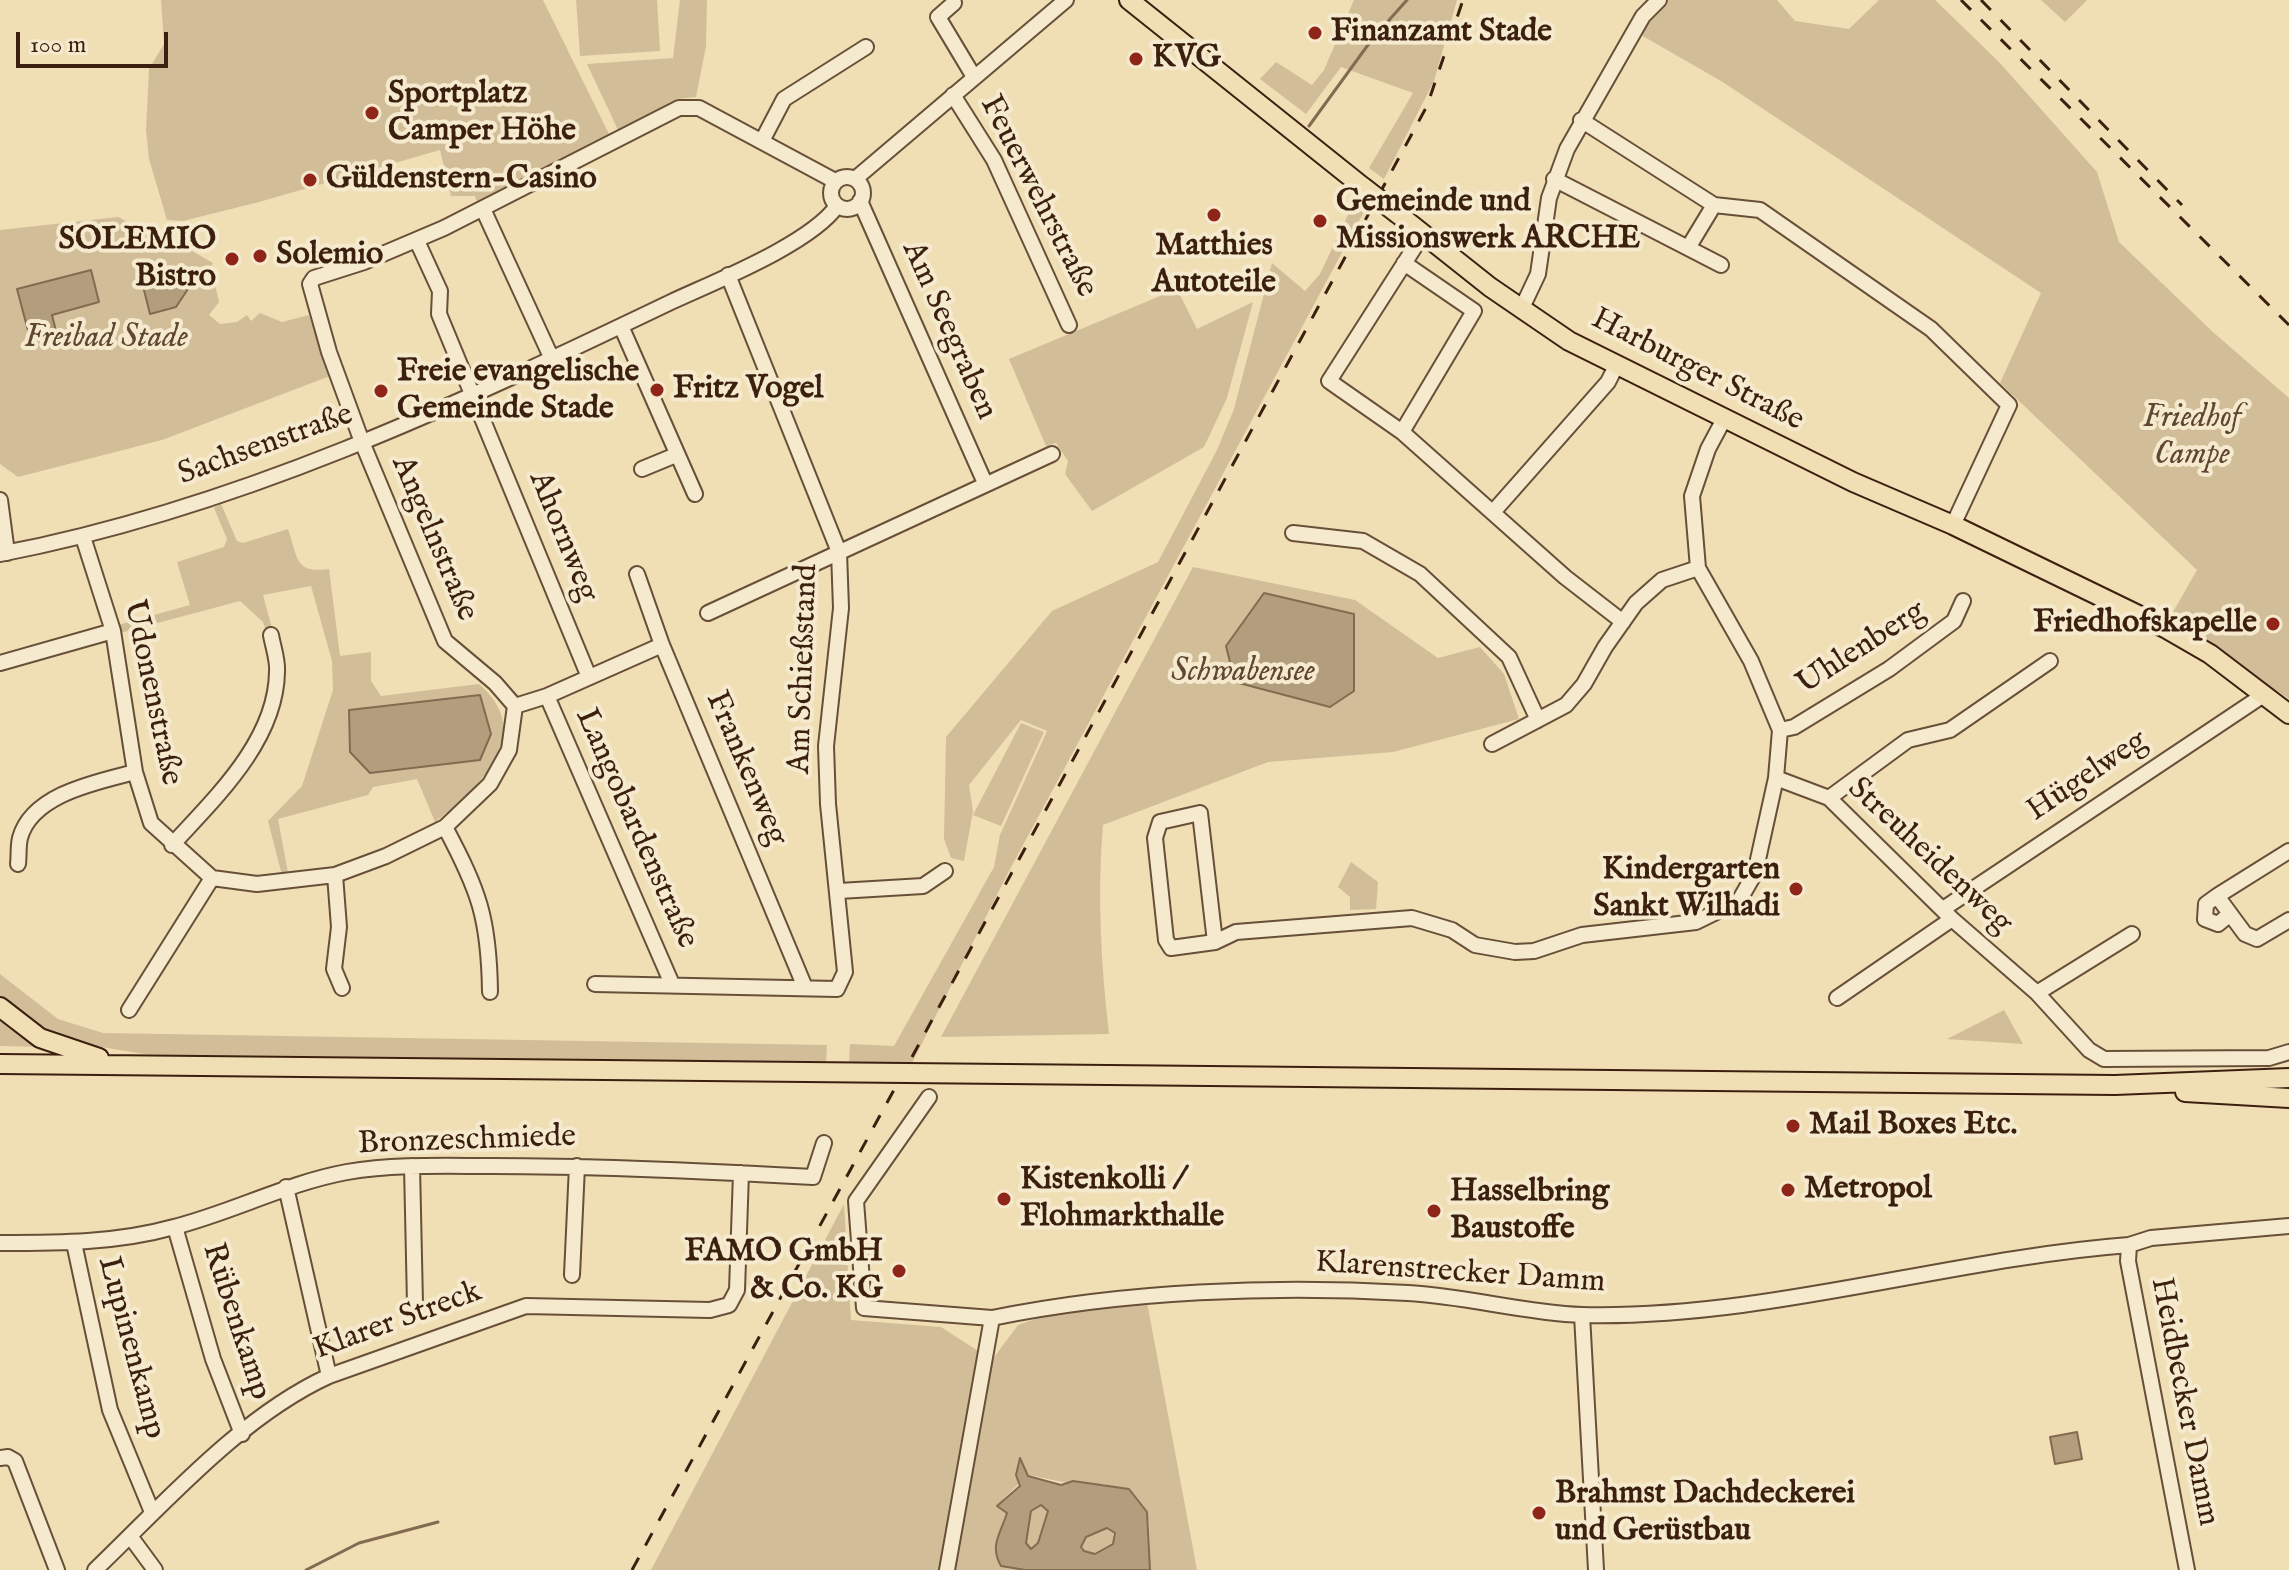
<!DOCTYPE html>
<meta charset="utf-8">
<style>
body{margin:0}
#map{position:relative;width:2289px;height:1570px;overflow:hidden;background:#f0deb4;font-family:"IM FELL English",serif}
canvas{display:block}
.scale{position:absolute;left:16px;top:32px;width:152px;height:36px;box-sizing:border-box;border:4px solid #3b1f0f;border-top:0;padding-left:10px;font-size:24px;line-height:28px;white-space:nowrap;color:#3b1f0f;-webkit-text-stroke:6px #f5eace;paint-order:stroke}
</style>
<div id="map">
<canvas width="2289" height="1570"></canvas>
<div class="scale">100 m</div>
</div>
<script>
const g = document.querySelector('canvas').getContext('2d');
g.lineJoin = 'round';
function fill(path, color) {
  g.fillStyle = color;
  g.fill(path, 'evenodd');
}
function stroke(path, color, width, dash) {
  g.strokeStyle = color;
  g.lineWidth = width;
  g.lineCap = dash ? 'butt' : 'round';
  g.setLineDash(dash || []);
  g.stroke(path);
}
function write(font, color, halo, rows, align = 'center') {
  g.font = font + ' "IM FELL English",serif';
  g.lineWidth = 8;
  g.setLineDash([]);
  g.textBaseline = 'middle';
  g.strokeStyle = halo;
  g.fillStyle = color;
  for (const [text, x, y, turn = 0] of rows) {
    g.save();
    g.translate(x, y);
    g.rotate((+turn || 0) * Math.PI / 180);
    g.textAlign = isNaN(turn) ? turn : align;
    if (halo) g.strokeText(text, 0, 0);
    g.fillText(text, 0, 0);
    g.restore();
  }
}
fill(new Path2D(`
 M161,0h382l67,136 -132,69 -3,-9h-24l-11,-46 -181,52 -76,19 -16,-1 -18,-61 -3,-29 3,-61 15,-25z
 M576,0h81l3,51 -80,5z
 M680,0h27l-1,46 -10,51 -19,2 -59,31 -31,-66 86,-6z
 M1354,0h103l-23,81 -50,98 -15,-11 44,-75 -72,-26 -35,47 -46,-35 16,-17 36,23 12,-15z
 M1659,0h118l18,21 54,8 30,-29h56l64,62 98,110 22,70 95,91 75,65v301l-120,-80 28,-49 -197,-187 41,-90 -320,-212 -87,-50z
 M2041,0h46l-22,22z
 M1355,200l11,8 -358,665 -97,192 -62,-2 1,-19 44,2 100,-179 6,-32 47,-104 -26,-11 -52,65 4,26 -9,50 -13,-3 -7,-19 2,-102 106,-126 106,-49 59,-112 17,-41 38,-146 33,28 15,-17z
 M118,217l61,31 9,-9 7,3 -3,9 21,12 -7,14 7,-2 6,27 -10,13 11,9 17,-2 10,-7 4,6 9,-8 22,9 27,-7 21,61 -168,64 -144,37 -18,-13v-234z
 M1177,289l20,40 56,-27 -26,96 -23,49 -112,64 -27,-37 3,-13 -12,-18 -10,3 -37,-87z
 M221,504l16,37 6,2 45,-14c10,28 6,45 41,40l11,87 31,-4v29l10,15 98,-12c59,51 -1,104 -44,138l-18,-43 -44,8 -5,8 -90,24 11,59 -6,1 -15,-58 34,-35 31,-96 -1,-29 -21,-75 -48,9 10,37 -6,2 -4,-12 -23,-21 -120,32 -2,-8 72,-20 -13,-43 47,-15 3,-8 -13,-31zM480,695l-110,77 -21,-62z
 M1193,567l162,33 83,58 42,-11 24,27 15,45 -126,33 -125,10 -165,63c-6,71 -2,138 6,209l-168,3z
 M1021,723l23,9 -43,94 -28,-11z
 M1351,862l27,20 -2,27 -26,1v-13l-12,-10z
 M0,974l58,45 45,14 724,12 -1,18 -567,-4 -115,-5 -80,-13 -43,-21 -21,-21z
 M2004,1010l19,34 -76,-5z
 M0,1018l10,11 32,18 -42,-1z
 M844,1204l7,116 90,7 51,33 26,-35 40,-14 89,-9 50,268h-47l-1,-48 -44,-38c-28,3 -49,-4 -77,-9l-25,24 4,14c-5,18 -15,28 -9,47l9,8 18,2h-374z
 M1041,1504l7,7 -10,32 -7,6 -5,-6 6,-32z
 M1102,1529h11v15l-18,10 -11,-3 -3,-4 5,-10z`), '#d1be98');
const water = new Path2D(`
 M165,268l27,15 -16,24 -26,7 -10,-40z
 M91,270l8,32 -47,13 5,20 -26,7 -14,-53z
 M1264,593l90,21v77l-24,16 -95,-25 -9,-36z
 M480,695l11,39 -11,26 -110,13 -20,-21 -1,-42z
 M2077,1432l5,27 -27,5 -5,-27z
 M1020,1458l8,18 33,9 12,-4 56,8 18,23 3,58h-125l-24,-4c-12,-21 0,-33 6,-53l-10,-7 23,-20 -4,-11zM1041,1505l7,6 -10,32 -7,6 -5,-6 5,-32zM1107,1528l8,5 -2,11 -18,10 -11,-3 -3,-4 5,-10z`);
fill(water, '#b29d7c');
stroke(water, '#826b50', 2);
stroke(new Path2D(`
 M1309,126l64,-88 34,-38
 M306,1570l53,-27 79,-21`), '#826b50', 3);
const minor = new Path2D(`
 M954,3l-16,14 36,60
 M953,95l41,65 75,165
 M1581,120l133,85 46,5 171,119 78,76 -56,120
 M762,141l22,-42 82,-52
 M831 193a16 16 0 1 1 32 0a16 16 0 1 1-32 0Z
 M855,179l211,-179
 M1554,179l167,86
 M860,201l125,282
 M483,209l69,150
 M1423,234l-94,147 73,51 163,145 58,45
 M417,241l23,50 -1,23 150,363
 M1688,248l26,-43
 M1521,310l17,-36 11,-76 18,-49 76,-133 16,-16
 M621,326l74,168
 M1724,419l-16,30 -16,47 6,72 53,93 29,69 -4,48 53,20 123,121 85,74 52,57 15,9 165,-1 20,-6
 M1402,432l72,-121 -70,-48
 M642,469l34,-14
 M0,500l7,53
 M1494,511l114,-129 8,-16
 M1293,533l70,8 57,33 89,83 29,63
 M83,537l30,94 22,141 16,51 61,55 45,6 78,-9 51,-19 59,-29 45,-43 19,-34 6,-44
 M0,554c236,-45 456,-149 671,-252 45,-21 139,-58 166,-96
 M637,574l25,71 142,340
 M708,613l344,-159
 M0,663l113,-32
 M547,696l125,288
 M515,706l-20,-23 -50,-42 -83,-199 -33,-90 -19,-68 4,-6 50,-16 80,-34 235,-120h20l136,73
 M515,706l32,-10 115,-51
 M1780,730l14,-3 95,-58 65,-48 9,-20
 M1492,744l74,-39 18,-21 21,-37 31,-44 26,-23 36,-12
 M1829,798l79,-58 42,-10 100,-69
 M445,827c34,64 44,91 45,165
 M172,845c43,-47 104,-104 105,-173 1,-12 -4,-25 -6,-37
 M2289,851l-72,45 28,38 12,5 32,-19
 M18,864c1,-8 0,-18 2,-26 12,-44 77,-56 115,-66
 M335,875l4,52 -5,42 8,19
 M839,891l84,-5 22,-15
 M2217,896l-11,8 -1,15 13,5 12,-10
 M1943,909l322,-215
 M1215,942l-15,-129 -40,9 -5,16 11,102 5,8 44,-6 21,-10 176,-14 40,12 23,15 40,7 19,-1 48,-16 114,-13 43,-21 16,-28 21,-95
 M595,984l242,5 8,-17 -17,-168 -2,-58 15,-138 -2,-56 -111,-277
 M2037,993l95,-59
 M1837,998l115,-79
 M129,1010l83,-132
 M929,1097l-73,104 8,107 128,10
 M412,1166l3,138
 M286,1187l43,189
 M175,1227l38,132 29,75
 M0,1243c59,0 117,0 174,-16 59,-15 113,-44 173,-55 48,-8 97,-6 145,-6 107,0 214,5 321,11l11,-34
 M74,1243l36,167 42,102
 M2129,1245l-1,16 59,309
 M572,1275l5,-109
 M1582,1315l14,255
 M0,1458l8,-1 7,4 42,109
 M130,1536l25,34
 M95,1570c69,-66 146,-154 234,-194l197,-70 184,4 19,-5 8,-15 4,-117
 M947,1570l45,-252c132,-27 282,-33 416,-25 58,3 116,20 174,22 184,4 364,-56 547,-70l22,-7 138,-12`);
const major = new Path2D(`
 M1129,0l234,187
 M1398,214l92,73 79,54 284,141 100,43 212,103 45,26 79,60
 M0,1007l40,31 59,20
 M0,1064l2115,21 174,-7
 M2185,1092l104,6`);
stroke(minor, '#684f38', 18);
stroke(major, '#3b1f0f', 22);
stroke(minor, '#f5eace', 14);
stroke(major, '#f0deb4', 18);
stroke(new Path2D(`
 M1961,0l328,325
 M1981,0l201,205
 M912,1057l515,-951 36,-106
 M632,1570l263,-482`), '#3b1f0f', 3, [14, 14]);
const majorBridge = new Path2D(`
 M1363,187l35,27`);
stroke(majorBridge, '#3b1f0f', 22, []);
stroke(majorBridge, '#f0deb4', 18);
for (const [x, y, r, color] of [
 [1315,33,8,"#8f2418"],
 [1136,59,8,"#8f2418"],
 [372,113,8,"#8f2418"],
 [310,180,8,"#8f2418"],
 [1214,215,8,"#8f2418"],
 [1320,221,8,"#8f2418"],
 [260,256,8,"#8f2418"],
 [232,259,8,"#8f2418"],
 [657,390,8,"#8f2418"],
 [381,391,8,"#8f2418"],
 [2273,624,8,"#8f2418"],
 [1796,889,8,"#8f2418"],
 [1793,1126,8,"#8f2418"],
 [1788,1190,8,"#8f2418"],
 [1004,1199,8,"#8f2418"],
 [1434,1211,8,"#8f2418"],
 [899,1271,8,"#8f2418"],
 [1539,1513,8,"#8f2418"]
]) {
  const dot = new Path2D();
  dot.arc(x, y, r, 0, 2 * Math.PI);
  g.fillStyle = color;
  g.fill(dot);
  stroke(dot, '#f5eace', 3);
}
write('bold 32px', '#3b1f0f', '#f5eace', [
 ["Finanzamt Stade",1331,33],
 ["KVG",1152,59],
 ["Sportplatz",388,95],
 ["Camper Höhe",388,132],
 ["Güldenstern-Casino",326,180],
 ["Gemeinde und",1336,203],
 ["Missionswerk ARCHE",1336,240],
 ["SOLEMIO",216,241,"right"],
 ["Bistro",216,278,"right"],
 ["Matthies",1214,247,"center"],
 ["Autoteile",1214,284,"center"],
 ["Solemio",276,256],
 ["Freie evangelische",397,373],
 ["Gemeinde Stade",397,410],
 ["Fritz Vogel",673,390],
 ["Friedhofskapelle",2257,624,"right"],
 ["Kindergarten",1780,871,"right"],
 ["Sankt Wilhadi",1780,908,"right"],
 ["Mail Boxes Etc.",1809,1126],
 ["Kistenkolli /",1020,1181],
 ["Flohmarkthalle",1020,1218],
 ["Metropol",1804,1190],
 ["Hasselbring",1450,1193],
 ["Baustoffe",1450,1230],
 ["FAMO GmbH",883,1253,"right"],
 ["& Co. KG",883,1290,"right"],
 ["Brahmst Dachdeckerei",1555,1495],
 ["und Gerüstbau",1555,1532]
], 'left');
write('32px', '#3b1f0f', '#f5eace', [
 ["Feuerwehrstraße",1037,197,63],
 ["Am Seegraben",948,331,66],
 ["Harburger Straße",1697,371,27],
 ["Sachsenstraße",266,446,-20],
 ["Ahornweg",562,537,68],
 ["Angelnstraße",433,539,67],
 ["Uhlenberg",1862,649,-33],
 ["Am Schießstand",805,669,-88],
 ["Udonenstraße",151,693,78],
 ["Frankenweg",745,769,67],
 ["Hügelweg",2088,777,-34],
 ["Langobardenstraße",635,829,66],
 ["Streuheidenweg",1929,857,43],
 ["Bronzeschmiede",467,1142,-2],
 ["Klarenstrecker Damm",1460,1274,4],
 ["Rübenkamp",235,1322,72],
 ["Klarer Streck",398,1322,-20],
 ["Lupinenkamp",130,1348,75],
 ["Heidbecker Damm",2183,1402,79]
]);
write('italic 32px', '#604731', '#f5eace', [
 ["Freibad Stade",106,339],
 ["Friedhof",2192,419],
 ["Campe",2192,456],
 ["Schwabensee",1243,673]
]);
</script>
